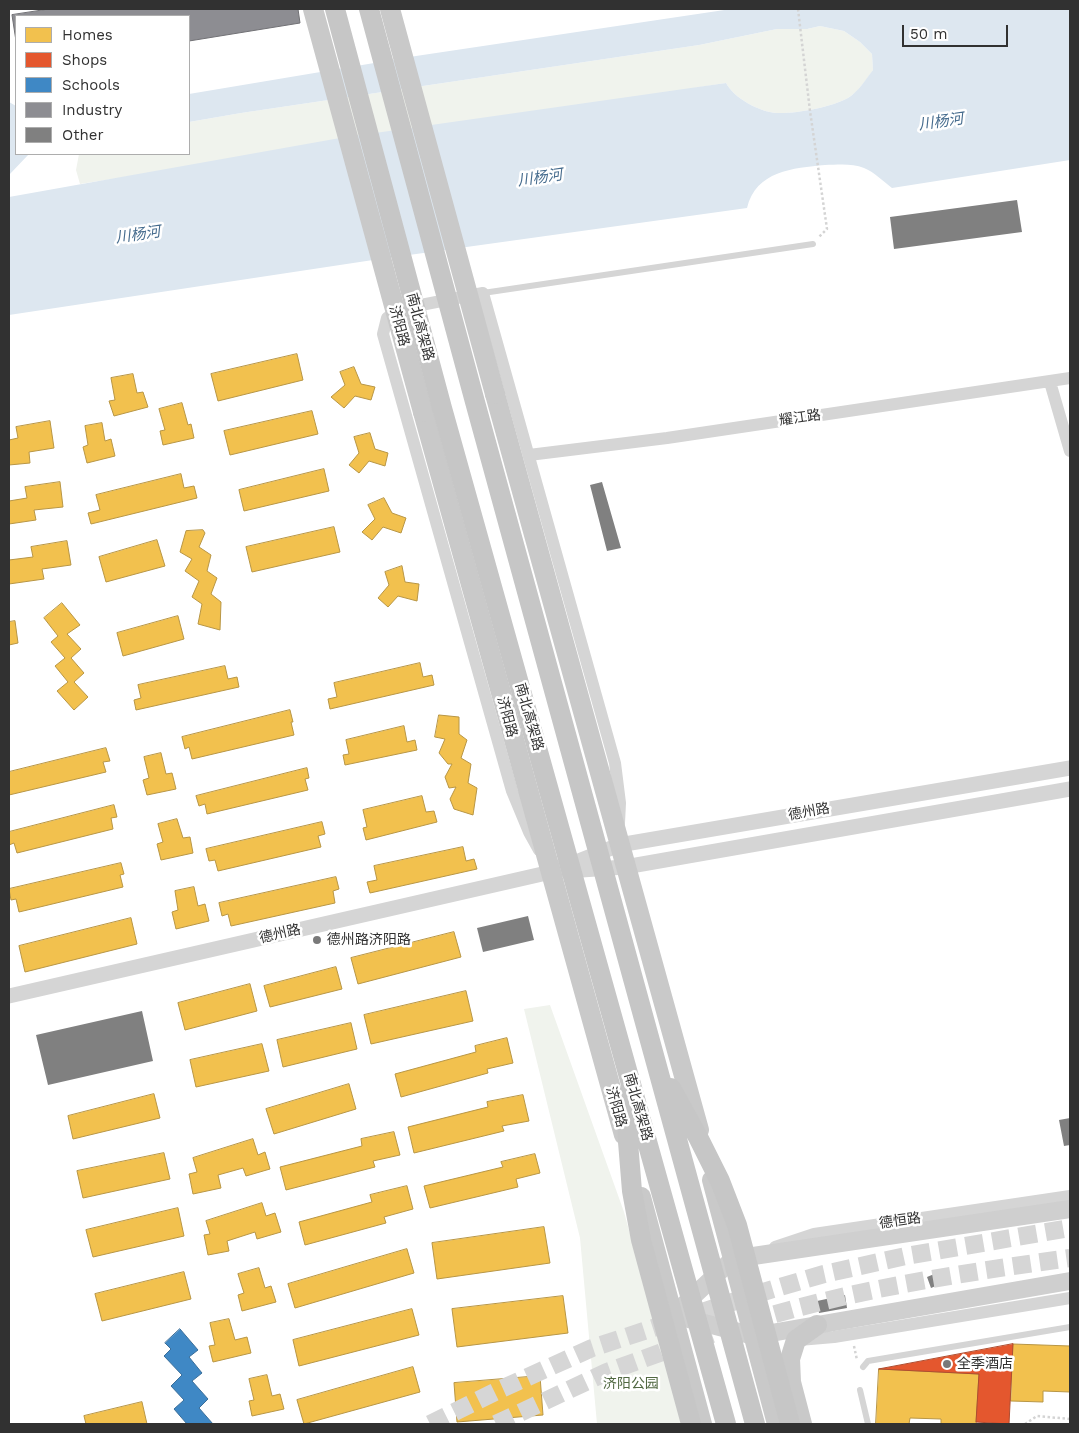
<!DOCTYPE html>
<meta charset="utf-8">
<style>
body{margin:0}
#map{position:relative;width:1079px;height:1433px;overflow:hidden;background:#fff;font-family:"Work Sans",sans-serif}
canvas{display:block}
.frame{position:absolute;inset:0;border:10px solid #313131;pointer-events:none}
.legend{position:absolute;left:15px;top:15px;width:175px;height:140px;box-sizing:border-box;background:#fff;border:1px solid #adadad;margin:0;padding:6px 9px;list-style:none;font-size:15px;color:#313131}
.legend li{display:flex;align-items:center;gap:10px;height:25px}
.legend b{width:25px;border:1px solid #adadad}
.scale{position:absolute;left:902px;top:25px;width:106px;height:22px;box-sizing:border-box;border:2px solid #313131;border-top:0;padding-left:6px;font-size:15px;line-height:18px;white-space:nowrap;color:#313131;-webkit-text-stroke:4px #fff;paint-order:stroke}
</style>
<div id="map">
<canvas width="1079" height="1433"></canvas>
<div class="frame"></div>
<ul class="legend">
<li><b style="height:14px;background:#f2c14e"></b>Homes</li>
<li><b style="height:14px;background:#e4572e"></b>Shops</li>
<li><b style="height:14px;background:#3f88c5"></b>Schools</li>
<li><b style="height:14px;background:#8d8d92"></b>Industry</li>
<li><b style="height:14px;background:#808080"></b>Other</li>
</ul>
<div class="scale">50 m</div>
</div>
<script>
const g = document.querySelector('canvas').getContext('2d');
g.lineJoin = 'round';
function fill(path, color) {
  g.fillStyle = color;
  g.fill(path, 'evenodd');
}
function stroke(path, color, width, dash) {
  g.strokeStyle = color;
  g.lineWidth = width;
  g.lineCap = dash ? 'butt' : 'round';
  g.setLineDash(dash || []);
  g.stroke(path);
}
function write(font, color, halo, rows, align = 'center') {
  g.font = font + ' "Work Sans","Noto Sans SC",sans-serif';
  g.lineWidth = 5;
  g.setLineDash([]);
  g.textBaseline = 'middle';
  g.strokeStyle = halo;
  g.fillStyle = color;
  for (const [text, x, y, turn = 0] of rows) {
    g.save();
    g.translate(x, y);
    g.rotate((+turn || 0) * Math.PI / 180);
    g.textAlign = isNaN(turn) ? turn : align;
    if (halo) g.strokeText(text, 0, 0);
    g.fillText(text, 0, 0);
    g.restore();
  }
}
fill(new Path2D(`
 M820,26l24,5 16,11 12,12 1,16c-7,10 -15,22 -25,28 -16,9 -53,16 -71,15 -18,-1 -43,-15 -51,-30l-646,101 -4,-14 3,-16h110v-32l52,-9 458,-68 78,-16h30z
 M550,1005l74,207 58,212h-85l-17,-186 -56,-229z`), '#f0f3ed');
fill(new Path2D(`
 M731,9h339v151l-178,28c-9,-7 -18,-16 -28,-20 -12,-5 -27,-3 -39,-3 -32,3 -69,6 -78,43l-374,52 -364,55v-118l331,-59 386,-55c8,15 33,29 51,30 18,1 55,-6 71,-15 10,-6 18,-19 25,-28l-1,-16 -12,-12 -16,-11 -24,-5 -13,3h-30l-78,16 -458,68 -52,9v-28l227,-38z
 M9,102l7,4v48h13l-20,21z`), '#dde7f0');
const homes = new Path2D(`
 M297,354l6,26 -85,21 -7,-27z
 M354,367l7,17 14,3 -4,13 -16,-4 -11,12 -13,-11 14,-12 -5,-13z
 M133,374l4,19 6,-1 5,15 -34,9 -5,-15 6,-1 -4,-22z
 M182,403l6,22 3,-1 3,14 -31,7 -3,-14 5,-1 -6,-21z
 M312,411l6,23 -88,21 -6,-24z
 M50,421l4,27 -25,4 1,11 -21,2v-25l9,-2 -2,-11z
 M102,423l3,18 6,-2 4,17 -28,7 -4,-16 5,-2 -3,-19z
 M370,433l5,16 13,4 -3,13 -16,-5 -10,12 -10,-8 10,-12 -5,-16z
 M324,469l5,22 -85,20 -5,-21z
 M181,474l3,14 10,-2 3,12 -106,26 -3,-11 12,-3 -4,-15z
 M60,482l3,25 -29,3 2,10 -27,4v-23l18,-3 -2,-11z
 M384,498l8,15 14,5 -5,15 -18,-6 -11,13 -10,-8 13,-13 -7,-14z
 M334,527l6,25 -88,20 -6,-25z
 M203,530l2,3 -6,14 12,8 -4,16 10,7 -6,16 10,8 -1,28 -22,-6 4,-20 -10,-7 7,-16 -14,-10 7,-12 -12,-7 6,-21z
 M157,540l8,26 -59,16 -7,-25z
 M67,541l4,24 -29,4 2,10 -35,5v-24l24,-3 -2,-10z
 M402,566l3,16 14,2 -2,17 -19,-5 -10,11 -10,-9 11,-13 -4,-13z
 M62,603l18,22 -13,9 14,15 -10,9 13,15 -10,9 14,15 -14,13 -17,-19 11,-9 -13,-16 10,-8 -14,-16 7,-6 -14,-18z
 M178,616l6,23 -61,17 -6,-23z
 M15,621l3,22 -9,2v-23z
 M420,663l3,14 9,-2 2,10 -104,24 -2,-10 9,-2 -3,-14z
 M225,666l3,13 9,-2 2,10 -103,23 -2,-10 7,-2 -3,-13z
 M290,710l3,12h-2l3,13 -102,24 -3,-12 -4,2 -3,-12z
 M439,715l20,2v17l8,6 -6,18 10,6 -3,19 9,5 -4,27 -19,-6 -4,-10 6,-12 -7,1 -4,-11 7,-13h-4l-9,-11 6,-14 -10,-2z
 M404,726l3,16 8,-2 2,10 -72,15 -2,-10 6,-1 -3,-14z
 M106,748l4,13 -7,1 3,10 -97,23v-23z
 M161,753l5,21 6,-1 4,16 -29,6 -4,-15 6,-2 -5,-21z
 M307,768l2,10 -4,1 3,11 -101,24 -2,-10 -6,2 -3,-10z
 M422,796l4,16 8,-1 3,11 -71,18 -3,-12 4,-1 -4,-17z
 M114,805l3,12 -6,1 2,11 -96,24 -3,-10 -5,2v-13z
 M177,819l6,19 7,-1 3,16 -32,7 -4,-16 6,-2 -5,-18z
 M322,822l3,12 -7,2 3,11 -103,24 -3,-11 -6,1 -3,-12z
 M463,847l3,14 8,-2 3,10 -107,24 -3,-11 10,-2 -3,-14z
 M121,863l3,11 -4,1 3,12 -104,25 -3,-13 -5,1 -2,-11z
 M336,877l3,12 -6,2 2,12 -104,23 -3,-12 -6,2 -3,-13z
 M194,887l4,19 7,-2 4,17 -33,8 -4,-17 6,-2 -3,-19z
 M131,918l6,26 -112,28 -6,-26z
 M454,932l7,25 -103,27 -7,-26z
 M336,967l6,22 -72,18 -6,-21z
 M250,984l7,27 -72,19 -7,-27z
 M466,991l7,30 -102,23 -7,-29z
 M351,1023l6,26 -74,18 -6,-27z
 M507,1038l6,25 -26,6 1,4 -87,24 -6,-23 81,-22 -1,-6z
 M262,1044l7,27 -73,16 -6,-27z
 M349,1084l7,25 -82,25 -8,-25z
 M154,1094l6,24 -87,21 -5,-23z
 M523,1095l6,26 -27,5 2,5 -90,22 -6,-26 80,-20 -1,-5z
 M394,1132l6,23 -27,6 2,6 -89,23 -6,-23 82,-21 -1,-7z
 M253,1139l5,16 7,-3 5,17 -24,7 -3,-8 -25,7 3,13 -28,6 -4,-20 8,-2 -4,-14z
 M164,1153l6,26 -87,19 -6,-27z
 M535,1154l5,19 -24,6 2,8 -88,21 -6,-22 79,-19 -2,-5z
 M407,1186l6,23 -29,8 2,6 -81,22 -6,-23 73,-20 -2,-7z
 M262,1203l4,13 9,-3 6,19 -24,7 -2,-7 -28,9 2,10 -21,4 -4,-20 6,-1 -4,-13z
 M178,1208l6,28 -91,21 -7,-27z
 M544,1227l6,36 -113,16 -5,-36z
 M407,1249l7,24 -119,35 -7,-24z
 M259,1268l6,20 6,-2 5,16 -34,9 -4,-16 6,-2 -6,-19z
 M184,1272l7,27 -89,22 -7,-27z
 M563,1296l5,37 -111,14 -5,-38z
 M412,1309l7,26 -120,31 -6,-26z
 M229,1319l6,21 12,-3 4,16 -38,9 -4,-16 6,-1 -5,-22z
 M1013,1344l57,2v46l-27,-1v11l-32,-1z
 M413,1367l7,25 -116,32 -7,-24z
 M879,1369l100,5 -3,50h-35v-5l-31,-1 -1,6h-33z
 M267,1375l5,21 8,-2 4,15 -32,7 -3,-15 5,-1 -5,-21z
 M540,1376l3,39 -86,7 -3,-39z
 M142,1402l5,22h-61l-2,-8z`);
fill(homes, '#f2c14e');
stroke(homes, '#b89645', 1);
const shops = new Path2D(`
 M1013,1344l-4,80 -33,-2 3,-48 -100,-5z`);
fill(shops, '#e4572e');
stroke(shops, '#ae4c2f', 1);
const schools = new Path2D(`
 M180,1329l18,21 -9,7 13,16 -10,8 16,18 -9,9 14,16h-26l-13,-15 10,-9 -13,-14 11,-11 -18,-19 7,-7 -6,-6z`);
fill(schools, '#3f88c5');
stroke(schools, '#3b6e99', 1);
const industry = new Path2D(`
 M49,9h249l2,14 -111,18v-25h-173v25l-4,-26z`);
fill(industry, '#8d8d92');
stroke(industry, '#717175', 1);
fill(new Path2D(`
 M1017,200l5,32 -128,17 -4,-32z
 M602,482l19,66 -14,3 -17,-66z
 M528,916l6,24 -51,12 -6,-24z
 M142,1011l11,50 -105,24 -12,-50z
 M1070,1118v27l-6,1 -5,-26z
 M939,1272l4,11 -12,5 -4,-11z
 M845,1295l2,13 -28,5 -2,-12z`), '#808080');
stroke(new Path2D(`
 M749,1322c104,-33 214,-49 321,-64
 M430,1424l69,-34 93,-42 168,-55 64,-19 82,-18 164,-28
 M496,1424l111,-52 108,-39`), '#d6d6d6', 18, [18, 9]);
stroke(new Path2D(`
 M798,9l12,102 17,118 -8,8
 M854,1346l3,14
 M1025,1424l12,-8 33,3`), '#d4d4d4', 2.5, [2.5, 2.5]);
stroke(new Path2D(`
 M483,293l330,-49
 M863,1367l5,-6 202,-34
 M860,1390l8,34`), '#d5d5d5', 6);
stroke(new Path2D(`
 M1050,382l20,69
 M529,455l138,-17 403,-60
 M539,850l-10,-18 -17,-41 -129,-457 4,-16 13,-9 83,-16 132,470 5,40 -1,20
 M775,1247l39,-13 256,-38
 M799,1340l35,-3 236,-39`), '#d5d5d5', 12);
stroke(new Path2D(`
 M567,871l58,-4 445,-78
 M9,996l542,-124 68,-27 451,-77`), '#d5d5d5', 15);
stroke(new Path2D(`
 M673,1315l60,-56 337,-50
 M685,1318l69,18 316,-55`), '#cfcfcf', 18);
stroke(new Path2D(`
 M495,394l204,736
 M423,412l201,723
 M712,1180l65,244
 M641,1197l61,227
 M802,1424l-11,-42 -1,-23 6,-19 21,-15`), '#c9c9c9', 20);
stroke(new Path2D(`
 M313,9l110,403
 M390,9l105,385`), '#c9c9c9', 20);
stroke(new Path2D(`
 M335,9l107,399 284,1016
 M369,9l106,393 280,1022
 M671,1088l28,51 21,42 17,44 53,199
 M627,1094l1,48 4,49 9,49 50,184`), '#c6c6c6', 20);
for (const [x, y, r, color] of [
 [317,940,5,"#797979"],
 [947,1364,5,"#797979"]
]) {
  const dot = new Path2D();
  dot.arc(x, y, r, 0, 2 * Math.PI);
  g.fillStyle = color;
  g.fill(dot);
  stroke(dot, '#fff', 2);
}
write('14px', '#313131', '#fff', [
 ["济阳路",399,326,75],
 ["南北高架路",420,327,75],
 ["耀江路",800,418,-8],
 ["济阳路",507,717,75],
 ["南北高架路",529,717,74],
 ["德州路",809,812,-10],
 ["德州路",280,934,-13],
 ["济阳路",616,1107,74],
 ["南北高架路",638,1107,74],
 ["德恒路",900,1221,-8]
]);
write('14px', '#313131', '#fff', [
 ["德州路济阳路",327,940],
 ["全季酒店",957,1364]
], 'left');
write('14px', '#516942', '#fff', [
 ["济阳公园",631,1384]
]);
write('italic 15px', '#456b8d', '#fff', [
 ["川杨河",941,122,-8],
 ["川杨河",540,178,-8],
 ["川杨河",138,235,-8]
]);
</script>
